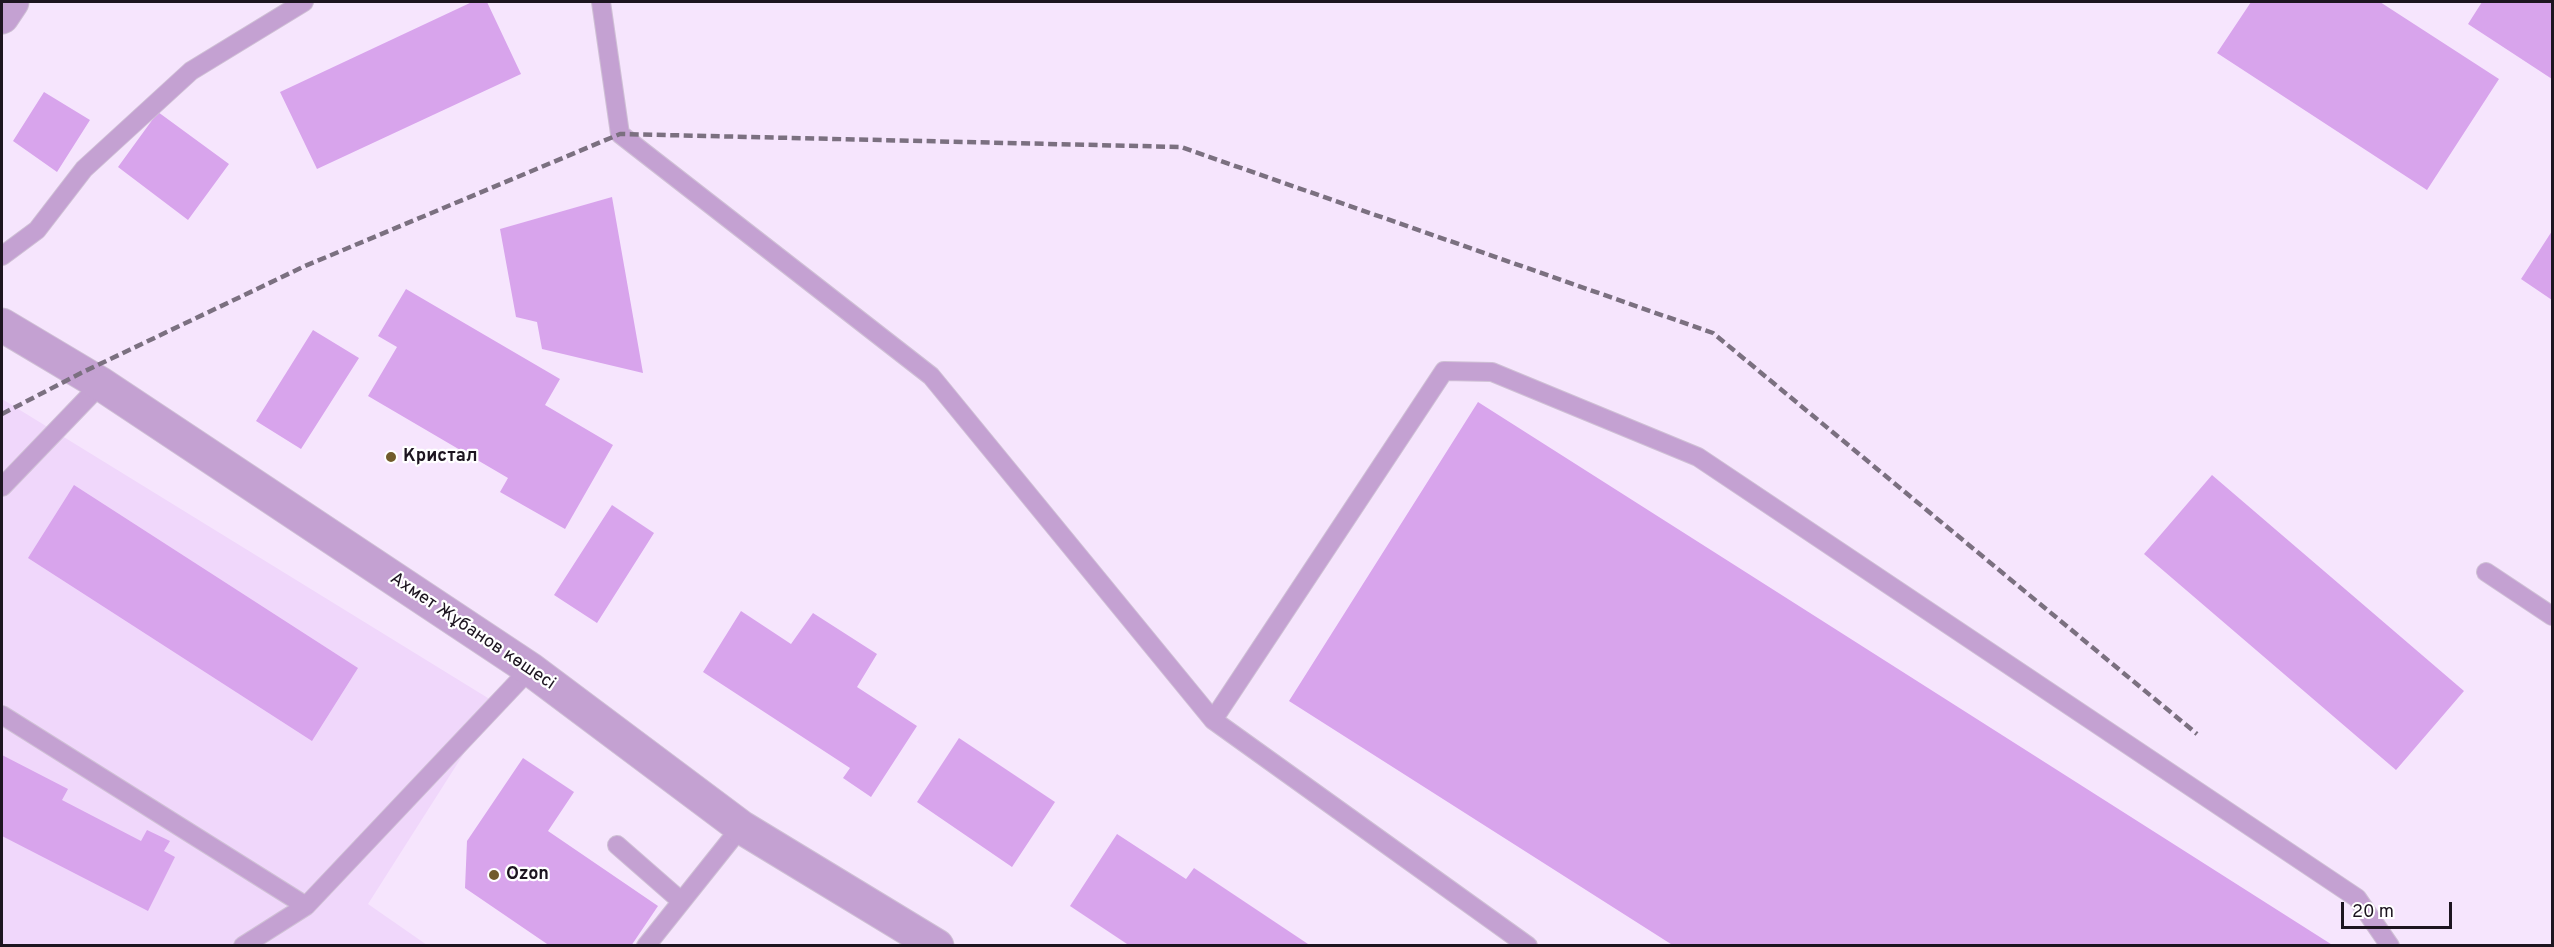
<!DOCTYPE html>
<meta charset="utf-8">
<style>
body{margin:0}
#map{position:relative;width:2554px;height:947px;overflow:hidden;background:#f6e5fd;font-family:Overpass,sans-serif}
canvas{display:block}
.frame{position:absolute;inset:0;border:3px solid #1d1520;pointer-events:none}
.scale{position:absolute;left:2341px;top:902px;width:111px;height:27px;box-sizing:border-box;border:3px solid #1d1520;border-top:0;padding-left:8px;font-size:18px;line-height:21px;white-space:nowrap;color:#1d1520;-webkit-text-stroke:4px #fff;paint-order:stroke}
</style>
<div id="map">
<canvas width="2554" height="947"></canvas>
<div class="frame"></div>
<div class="scale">20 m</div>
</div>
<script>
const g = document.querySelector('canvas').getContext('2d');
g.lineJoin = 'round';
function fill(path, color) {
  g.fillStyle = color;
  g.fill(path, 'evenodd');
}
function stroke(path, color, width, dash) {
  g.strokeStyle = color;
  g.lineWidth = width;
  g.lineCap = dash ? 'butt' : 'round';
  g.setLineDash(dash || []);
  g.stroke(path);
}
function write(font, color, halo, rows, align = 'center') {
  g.font = font + ' Overpass,sans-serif';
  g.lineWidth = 4.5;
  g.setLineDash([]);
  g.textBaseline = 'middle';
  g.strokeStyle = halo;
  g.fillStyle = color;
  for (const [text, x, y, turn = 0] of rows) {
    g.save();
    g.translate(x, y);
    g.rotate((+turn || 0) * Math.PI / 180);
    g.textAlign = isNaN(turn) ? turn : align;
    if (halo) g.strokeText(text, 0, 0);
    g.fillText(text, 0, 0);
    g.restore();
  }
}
fill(new Path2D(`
 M2,399l494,304 -128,201 59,41h-425z`), '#f0d7fb');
fill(new Path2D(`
 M472,2h15l34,72 -204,95 -37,-77z
 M2251,2h129l119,77 -72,111 -210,-137z
 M2482,2h70v77l-84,-55z
 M44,92l46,28 -33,52 -44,-31z
 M158,112l71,52 -41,56 -70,-53z
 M612,197l31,176 -101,-24 -5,-27 -21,-5 -16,-88z
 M2552,231v69l-31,-21z
 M406,289l154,90 -15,26 68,40 -48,84 -65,-37 8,-14 -140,-82 29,-49 -19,-11z
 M313,330l46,28 -58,91 -45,-28z
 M1478,402l856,544h-660l-385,-245z
 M2212,475l252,216 -68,79 -252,-216z
 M74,485l284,183 -46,73 -284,-183z
 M612,505l42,28 -57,90 -43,-28z
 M741,611l50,33 22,-31 64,41 -20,33 60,39 -46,71 -28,-19 7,-10 -147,-96z
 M959,738l96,64 -43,65 -95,-65z
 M2,755l66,34 -6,11 79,41 6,-11 23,11 -6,10 11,6 -27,54 -146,-75z
 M523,758l51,34 -26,39 110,75 -27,40h-81l-85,-58 2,-47z
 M1117,834l69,45 8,-11 114,76 -178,2 -60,-40z`), '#d8a4ec');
const service = new Path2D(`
 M601,2l19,132 311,242 282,344 315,226
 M2,256l35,-26 47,-61 107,-98 113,-69
 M2,487l99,-103
 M2486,572l66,44
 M2,715l304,191
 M1213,720l231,-349 48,1 206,85 659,441 33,48
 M617,845l64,56
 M243,946l63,-40 224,-237
 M646,946l95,-119`);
const minor = new Path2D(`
 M2,17l10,-15
 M2,325l99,59 429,285 211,158 196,119`);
stroke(service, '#cfc0d5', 20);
stroke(minor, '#cfc0d5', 35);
stroke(service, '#c4a1d2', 18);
stroke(minor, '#c4a1d2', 33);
stroke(new Path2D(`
 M2,414l79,-41 224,-107 315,-132 561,13 532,186 484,401`), '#7b7080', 4.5, [9, 4.5]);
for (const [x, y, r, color] of [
 [391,457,6,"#715b2b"],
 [494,875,6,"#715b2b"]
]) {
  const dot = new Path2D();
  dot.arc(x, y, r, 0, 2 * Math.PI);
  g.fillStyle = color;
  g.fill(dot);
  stroke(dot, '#fff', 2);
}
write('bold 18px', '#1d1520', '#fff', [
 ["Кристал",403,457],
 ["Ozon",506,875]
], 'left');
write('18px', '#1d1520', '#fff', [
 ["Ахмет Жұбанов көшесі",472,632,34]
]);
</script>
